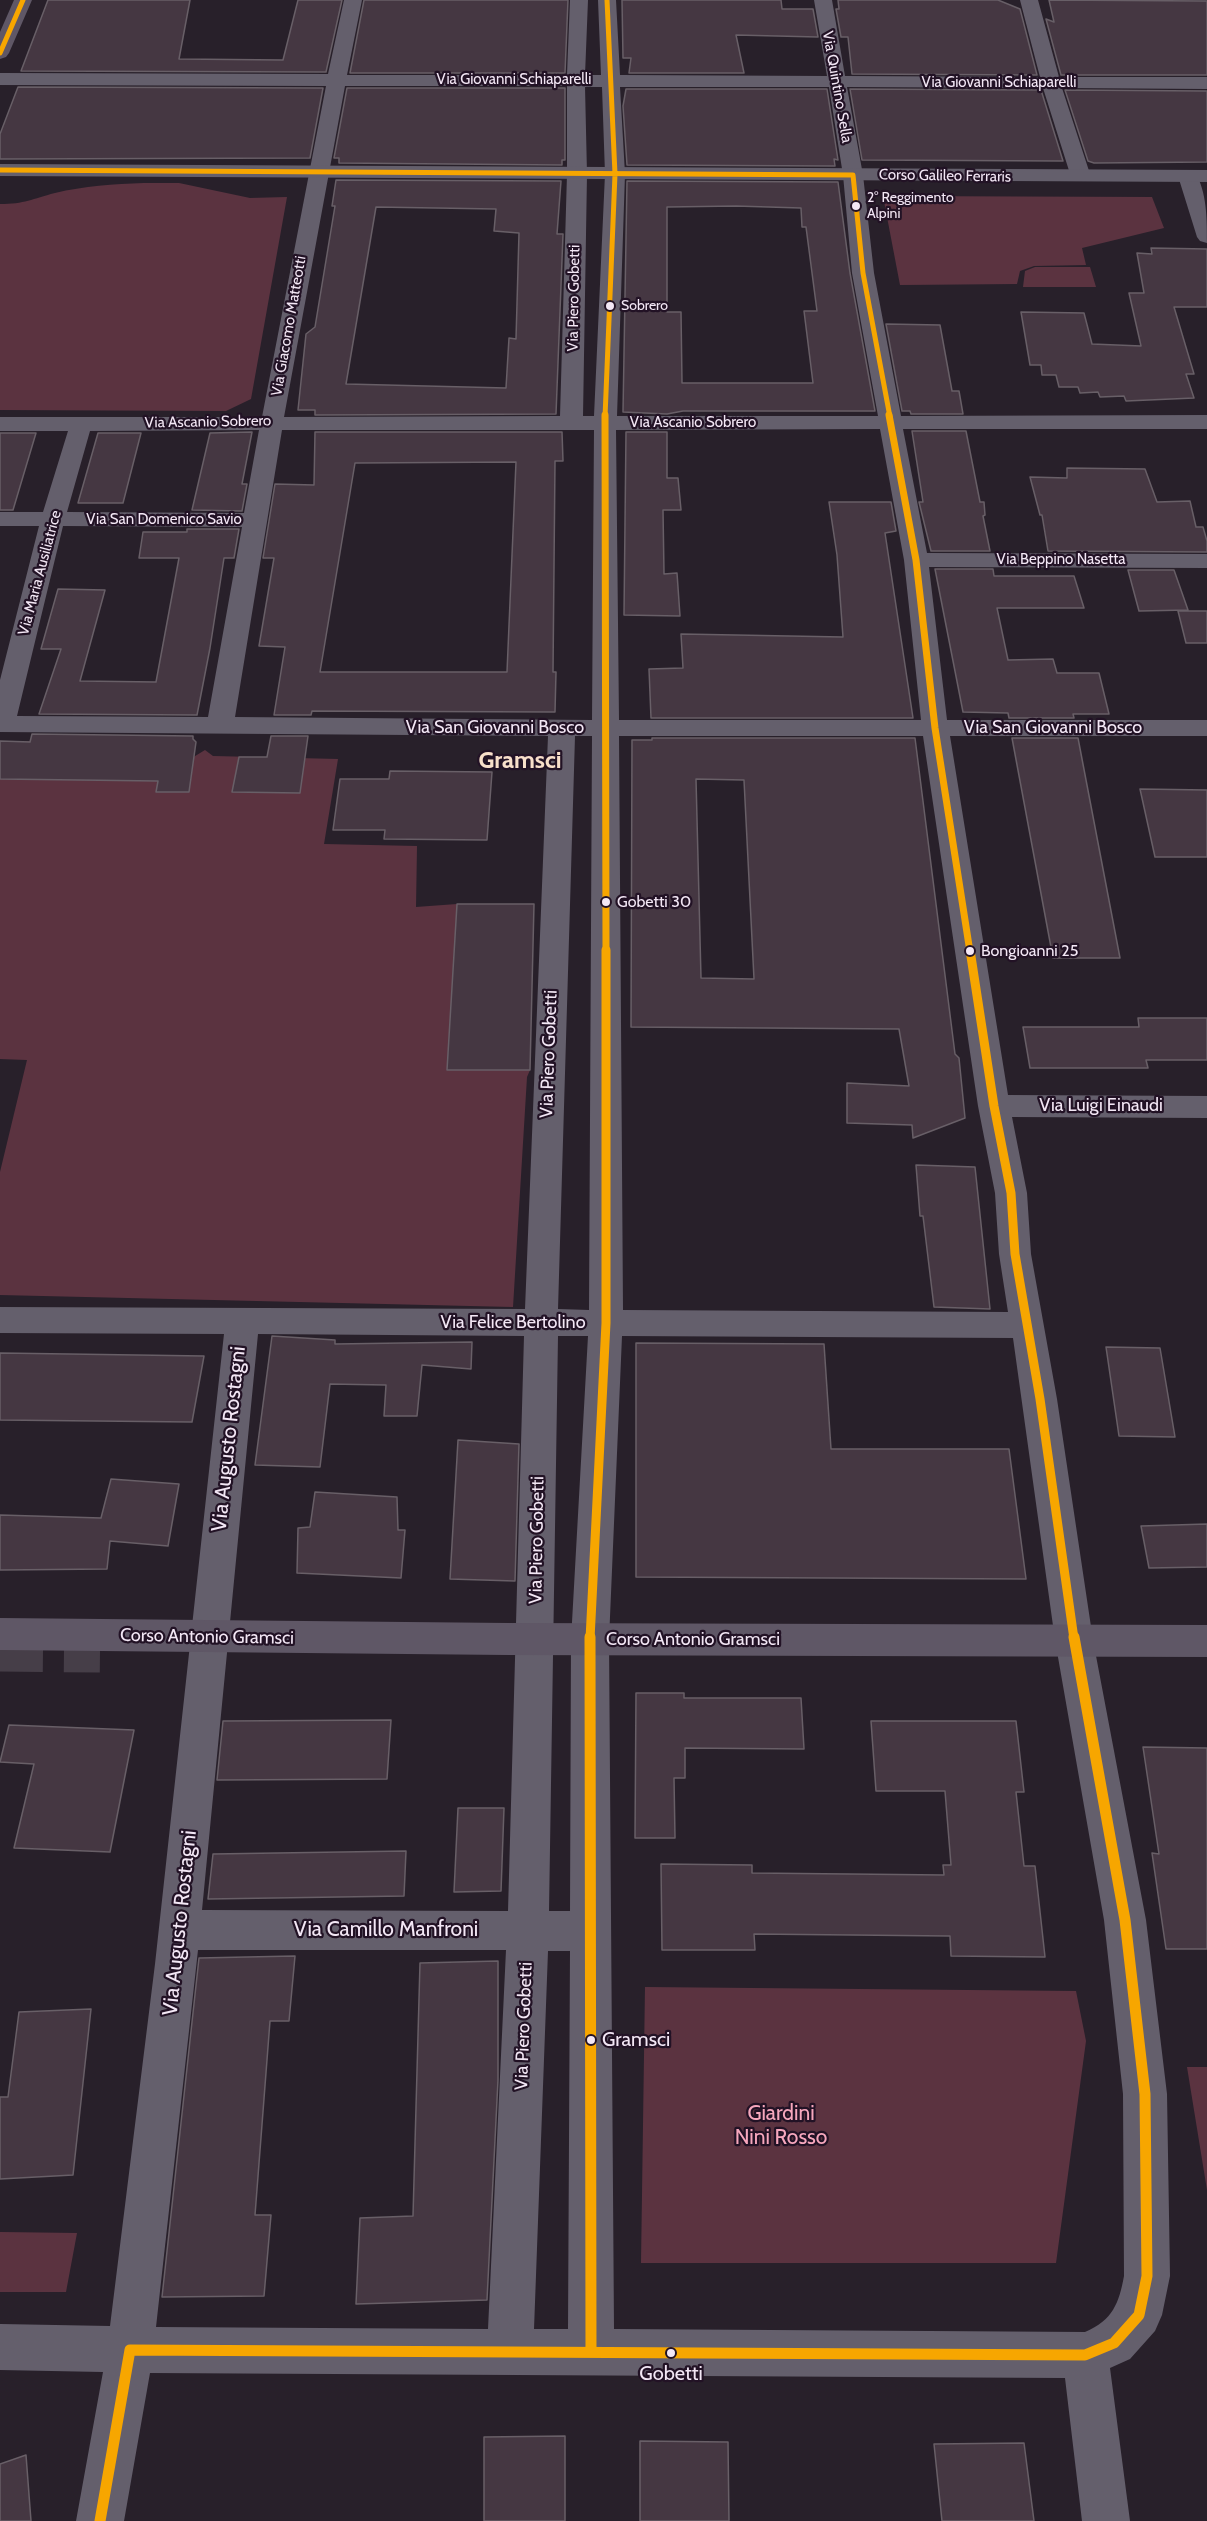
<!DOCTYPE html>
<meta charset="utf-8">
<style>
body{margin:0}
canvas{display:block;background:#28202a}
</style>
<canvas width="1207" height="2521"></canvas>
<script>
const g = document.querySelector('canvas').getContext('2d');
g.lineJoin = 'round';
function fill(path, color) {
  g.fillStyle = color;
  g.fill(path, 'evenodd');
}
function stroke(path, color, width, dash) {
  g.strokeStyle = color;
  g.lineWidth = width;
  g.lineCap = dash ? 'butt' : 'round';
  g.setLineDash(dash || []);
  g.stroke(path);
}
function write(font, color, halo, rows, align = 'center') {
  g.font = font + ' Cabin,sans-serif';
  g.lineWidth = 4.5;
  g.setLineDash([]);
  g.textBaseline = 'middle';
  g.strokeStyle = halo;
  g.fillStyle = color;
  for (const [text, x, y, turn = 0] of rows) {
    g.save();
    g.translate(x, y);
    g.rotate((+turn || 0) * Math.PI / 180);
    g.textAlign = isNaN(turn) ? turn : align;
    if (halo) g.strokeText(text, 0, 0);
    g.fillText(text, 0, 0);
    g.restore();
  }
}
fill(new Path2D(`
 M144,183h35l71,15 37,-1 -36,202 -25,12 -226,-1v-206c25,0 32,-5 55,-11 29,-7 59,-9 89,-10z
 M883,196l269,1 12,31 -82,20 4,17 -52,1 -14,5 -3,13 -117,1z
 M1035,267h55l6,20h-73l2,-16z
 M0,741l163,2 24,18 18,-11 8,6 125,3 -14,85 93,2 -1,61 41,-3h77l-4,166 -3,7 -14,230 -513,-12v-123l27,-112 -27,-1z
 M645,1987l431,4 10,50 -30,222h-415z
 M1187,2067h20v123z
 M0,2232l77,1 -11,59h-66z`), '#5b3340');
const building = new Path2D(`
 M48,0h142l-11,59 104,1 15,-60h44l-16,72 -305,-1z
 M364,0h204l-3,73h-215z
 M622,0h159l1,9h31l5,28 -82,-2 8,38h-115l2,-15h-8z
 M838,0h160l22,9 17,66 -185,-1 -4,-37h-7l-5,-28h3z
 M1049,0l158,1v74h-146l-15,-56 8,3z
 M18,87l305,1 -13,70 -310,1v-25z
 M347,88h218v72h-3v5l-223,-2v-5h-5z
 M626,89h201l11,71 -4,-1 1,7 -208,-1 -4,-59z
 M850,89l191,1 22,71 -201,-1z
 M1065,90l142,1v71l-113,1 -6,-2z
 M336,180l225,1 -4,53h6l-7,180 -241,1v-5h-17l8,-76 9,-7 20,-121h-3zM376,207l120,2 -2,22 25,2 -3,106 -7,-1 -3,50 -160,-4z
 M627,181l211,1 12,91 25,138h-192l-16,3 -44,-2zM736,206l65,2 1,19h4l11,84h-13l9,72h-131l-1,-71h-14v-105z
 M1151,248l56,1v58h-33l20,67h-8l8,24 -68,3 -2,-5 -24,1 -2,-5 -18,1 -2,-6h-19l-3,-12h-14l-1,-10h-11l-9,-53 63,1 8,31 49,2 -12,-53h15l-7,-40 15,1z
 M886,324l54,1 12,66h7l4,23h-52l-1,-3h-8z
 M912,431h54l14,71h4l1,13 -2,1 7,35h-59l-12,-49h4z
 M252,432l-10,52h5l-5,27 -50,-1 18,-77z
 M315,432h247l1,29h-8l-2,211h3l-1,40 -243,-1 -1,4h-37l11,-68 -26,-1 15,-88h-11l12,-74 39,1zM516,462l-9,210h-187l35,-209z
 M626,432h41v46h11l3,32h-18l1,64 13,-1 3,43 -56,-1z
 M0,433h36l-23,77h-13z
 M98,433h43l-18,70h-45z
 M1067,468l78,1 12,33 33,-1 6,26h7l4,14v11l-159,-1 -6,-36h-2l-10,-38 37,1z
 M829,502h62l5,29 -11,2 28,185h-262l-2,-49 34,-1 -2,-34 162,3 -6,-82z
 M187,529h52l-5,29h-10l-14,90 -13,67 -158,-1 22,-65h-20l17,-60 47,1 -25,91 76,1 23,-124h-40l4,-26h44z
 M935,569h58l1,7h80l10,32h-87l11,52 45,-1 4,14h42l10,41h-36l1,4h-65l-1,-5 -45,-1z
 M1128,570h46l14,40 -49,1z
 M1178,611h29v32h-21z
 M32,734l161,2v3l3,3 -7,50h-33l2,-11 -158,-2v-38l30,1z
 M271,736h37l-8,57 -68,-1 7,-35h28z
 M652,738h263l40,316 4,4 6,60 -52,20 -1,-13 -65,-2v-40l62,3 -10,-57 -268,-2 1,-287h20zM696,779l48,1 10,199 -53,-1z
 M1012,738h66l42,220h-67z
 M390,771l102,1 -5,68 -103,-1 1,-9h-52l7,-51h49z
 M1140,789l67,1v67h-52z
 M457,904h77l-4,166h-83z
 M1138,1018h69v42h-61l2,8h-118l-7,-41h116z
 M916,1165l59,2 15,142 -56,-2 -11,-91h-3z
 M272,1336l63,4v4l137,-2 -1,27 -49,-4 -5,51h-33l2,-31 -56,-1 -10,83 -65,-2z
 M636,1343l188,1 7,105h178l17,130 -390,-2z
 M1106,1347l54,1 15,89 -56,-1z
 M0,1353l204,3 -12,66 -192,-2z
 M458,1440l61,4 -4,137 -65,-2z
 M111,1479l68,5 -11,62 -58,-5 -3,28 -107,1v-55l101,3z
 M315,1492l82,5 1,33h7l-4,48 -104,-5 1,-45 12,-1z
 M1207,1524v43l-58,1 -8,-42z
 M636,1693h48v5h117l3,51 -119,-1v30h-11l1,60h-40z
 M391,1720l-4,59 -170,1 6,-59z
 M871,1721h145l8,71h-8l8,74h11l10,91 -94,-1 -1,-20 -196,-2 1,16h-93l-1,-86 91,1v8l192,2 -1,-10h8l-6,-74h-69z
 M9,1725l125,5 -24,122 -96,-4 20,-84 -34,-2z
 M1143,1747l64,1v201h-41l-14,-96 7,1z
 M458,1808h46l-3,83 -47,1z
 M406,1851l-2,45 -196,3 5,-45z
 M295,1956l-6,65h-19l-15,194h16l-7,81 -102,1 37,-339z
 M498,1961v119l-11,220 -131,4 4,-86 53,-2 7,-253z
 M91,2009l-18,166 -73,4v-82h8l11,-85z
 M565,2436v85h-81v-84z
 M640,2441l88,1 1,79h-89z
 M1024,2443l10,78h-92l-8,-77z
 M26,2455l5,66h-31v-57z`);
fill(building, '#453742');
stroke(building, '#685f67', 1.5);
stroke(new Path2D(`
 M0,1650l100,1`), '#463e48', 43, [43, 21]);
fill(new Path2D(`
 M344,0h18l-15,75h220l3,-75h18l-3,75h16l-3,-75h18l4,75 207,1 -13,-76h18l13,76 195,1 -20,-77h18l21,77h148v12l-145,-1 29,89 -3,4h-14l-3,-4 -28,-89 -196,-1 16,88 11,98 27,143 306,-1v14h-304l24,124 280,1v14l-278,-1 18,153h260v16h-257l58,359 199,1v22l-195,-1 15,76 4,61 26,145 36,241 53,280 21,174 3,182 -8,39 -7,16 -25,28 -20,9 20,153h-48l-17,-143 -915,-5 -26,148h-48l27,-149 -103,-2v-46l110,2 45,-362 69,-630 -224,-1v-26l525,2 23,-573 -548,-4v-52l39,-154h-39v-14h43l25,-81h-68v-14h262l64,-331 -326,-1v-12l328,1zM345,86h222v88l-7,242 -276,1zM585,87h17l3,87 -11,242h-11l4,-242zM620,87h209l14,88 9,98 26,143h-261l8,-242zM880,429l24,131 17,160h-302l-3,-290zM259,430l-15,83 -177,-1 23,-81zM282,430h312l-2,290 -357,-3zM63,526l179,1 -34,190 -191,-1zM575,736h17l-3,574 -31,-1zM619,736h304l55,370 17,87 4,61 9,58 -385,-2zM258,1334l266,2 -16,575 -306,-1zM558,1336h30l-17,304 -1,271h-21zM622,1336l391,2 42,302 49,280 19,174 1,182c-5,27 -11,44 -39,56l-471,-3 -5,-689zM198,1950h308l-18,379 -332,-2zM548,1951h22l-2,378h-34z
 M1188,170l7,2c12,20 12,47 12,71l-7,-2 -3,-4 -19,-61 3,-4z`), '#645f6c');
fill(new Path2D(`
 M0,164l1207,6v12l-1207,-6z`), '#645f6c');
fill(new Path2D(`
 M14,0h18l-23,53 -3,4 -6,2v-27z
 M0,1618l508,5 699,2v32l-699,-2 -508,-5z`), '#5f5766');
stroke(new Path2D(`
 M0,53l23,-53
 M0,170l853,5 10,98 27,144
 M605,417l10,-243 -8,-174`), '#f7a600', 5);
stroke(new Path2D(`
 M605,415l1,537
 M889,415l27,145 19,168 35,224`), '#f7a600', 7);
stroke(new Path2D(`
 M970,950l24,156 17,87 4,61 25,145 34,240
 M590,1639l16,-316v-373`), '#f7a600', 9);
stroke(new Path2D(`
 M590,1637l1,715
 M100,2521l30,-171 955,5 29,-12 25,-28 8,-39 -2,-182 -20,-174 -51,-283`), '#f7a600', 11);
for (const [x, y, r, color] of [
 [856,206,5,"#f3e7f5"],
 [610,306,5,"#f3e7f5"],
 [606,902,5,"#f3e7f5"],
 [970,951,5,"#f3e7f5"],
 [591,2040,5,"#f3e7f5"],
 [671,2353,5,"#f3e7f5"]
]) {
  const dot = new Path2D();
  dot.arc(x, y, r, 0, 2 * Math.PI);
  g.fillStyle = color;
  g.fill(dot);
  stroke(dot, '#221225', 2);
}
write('14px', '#f3e7f5', '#221225', [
 ["2° Reggimento",867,198],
 ["Alpini",867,214],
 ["Sobrero",621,306]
], 'left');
write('15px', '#f3e7f5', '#221225', [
 ["Via Giovanni Schiaparelli",514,80],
 ["Via Giovanni Schiaparelli",999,83],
 ["Via Quintino Sella",837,87,80],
 ["Corso Galileo Ferraris",945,176,1],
 ["Via Piero Gobetti",574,298,-89],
 ["Via Giacomo Matteotti",289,326,-80],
 ["Via Ascanio Sobrero",208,422,-1],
 ["Via Ascanio Sobrero",693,423],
 ["Via San Domenico Savio",164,520],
 ["Via Beppino Nasetta",1061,560],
 ["Via Maria Ausiliatrice",40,573,-75]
]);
write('16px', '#f3e7f5', '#221225', [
 ["Gobetti 30",617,902],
 ["Bongioanni 25",981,951]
], 'left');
write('18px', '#f3e7f5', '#221225', [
 ["Via San Giovanni Bosco",495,728],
 ["Via San Giovanni Bosco",1053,728],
 ["Via Piero Gobetti",549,1054,-88],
 ["Via Luigi Einaudi",1101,1106],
 ["Via Felice Bertolino",513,1323],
 ["Via Piero Gobetti",537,1540,-89],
 ["Corso Antonio Gramsci",207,1637,1],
 ["Corso Antonio Gramsci",693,1640],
 ["Via Piero Gobetti",524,2026,-88]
]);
write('20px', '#f3e7f5', '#221225', [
 ["Gramsci",602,2040],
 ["Gobetti",671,2374,"center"]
], 'left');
write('21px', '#f3e7f5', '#221225', [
 ["Via Augusto Rostagni",229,1439,-84],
 ["Via Augusto Rostagni",180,1923,-84],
 ["Via Camillo Manfroni",386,1930]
]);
write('21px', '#f7a7bd', '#221225', [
 ["Giardini",781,2114],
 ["Nini Rosso",781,2138]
]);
write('bold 24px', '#f8dfca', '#221225', [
 ["Gramsci",520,761]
]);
</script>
